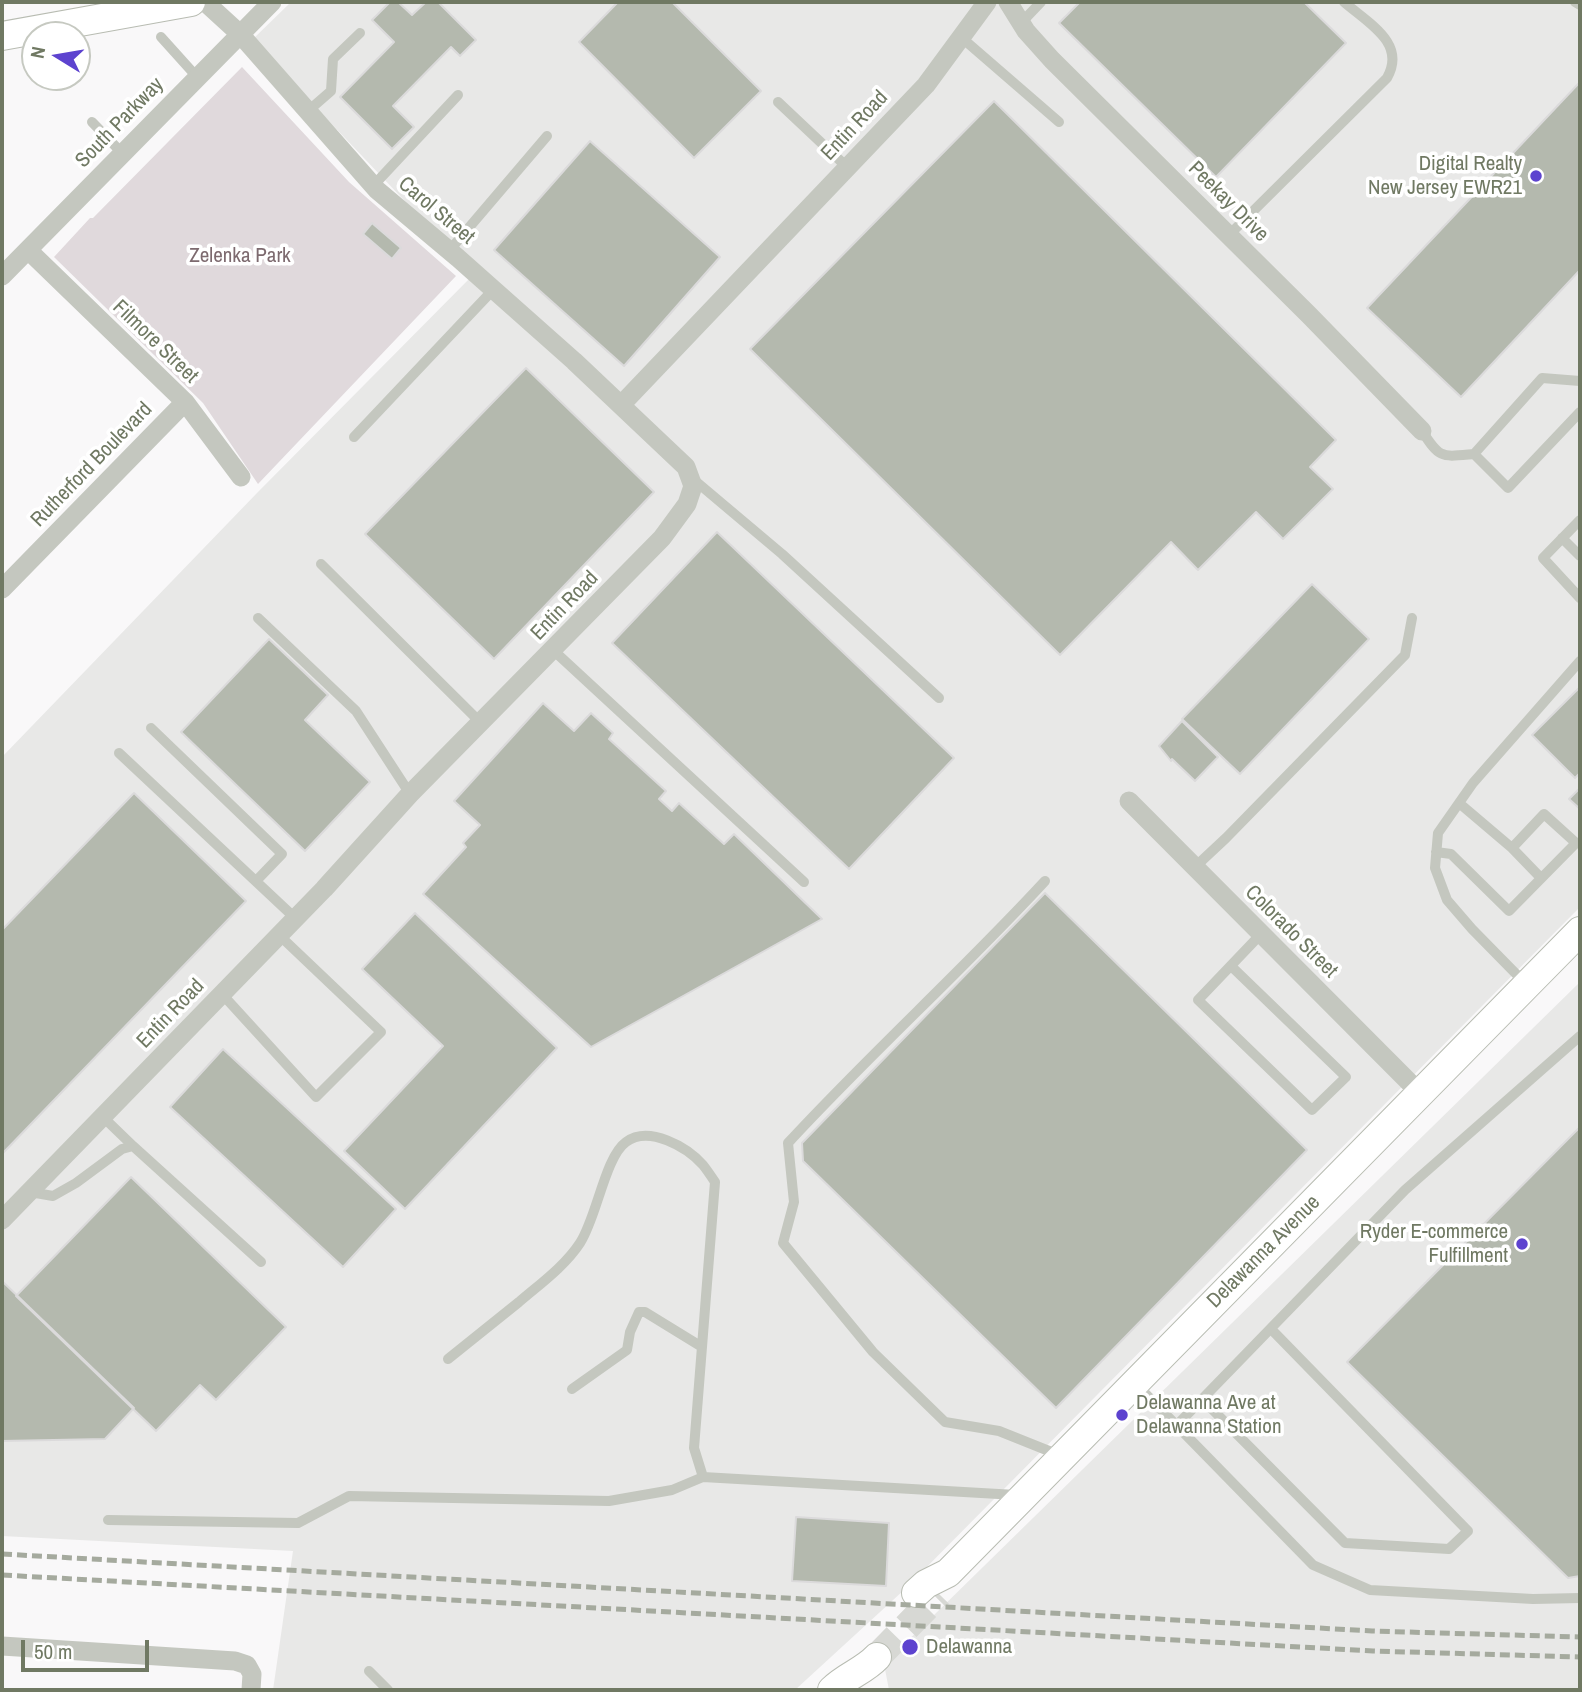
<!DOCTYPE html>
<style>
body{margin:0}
#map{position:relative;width:1582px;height:1692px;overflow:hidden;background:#f9f8f9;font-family:"Archivo Narrow",sans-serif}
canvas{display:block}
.frame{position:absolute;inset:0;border:4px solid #707963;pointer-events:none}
.north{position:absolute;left:21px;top:21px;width:70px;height:70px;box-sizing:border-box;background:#fff;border:2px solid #c6c9c1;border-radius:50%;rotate:281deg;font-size:19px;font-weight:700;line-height:28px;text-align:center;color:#707963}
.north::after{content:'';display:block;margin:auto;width:24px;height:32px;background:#5d43cf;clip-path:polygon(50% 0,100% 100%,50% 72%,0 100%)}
.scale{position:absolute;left:21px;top:1640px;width:128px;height:32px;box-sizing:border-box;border:4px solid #707963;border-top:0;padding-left:9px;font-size:21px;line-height:24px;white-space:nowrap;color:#707963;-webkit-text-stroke:5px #fff;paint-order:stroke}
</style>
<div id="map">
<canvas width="1582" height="1692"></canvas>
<div class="frame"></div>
<div class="north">N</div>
<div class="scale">50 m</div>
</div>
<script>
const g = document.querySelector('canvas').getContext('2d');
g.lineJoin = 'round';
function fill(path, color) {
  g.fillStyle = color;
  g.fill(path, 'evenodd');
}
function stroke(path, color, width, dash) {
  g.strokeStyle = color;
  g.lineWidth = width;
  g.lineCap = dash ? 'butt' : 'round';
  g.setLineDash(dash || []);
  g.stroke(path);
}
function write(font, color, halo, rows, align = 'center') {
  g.font = font + ' "Archivo Narrow",sans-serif';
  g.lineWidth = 7;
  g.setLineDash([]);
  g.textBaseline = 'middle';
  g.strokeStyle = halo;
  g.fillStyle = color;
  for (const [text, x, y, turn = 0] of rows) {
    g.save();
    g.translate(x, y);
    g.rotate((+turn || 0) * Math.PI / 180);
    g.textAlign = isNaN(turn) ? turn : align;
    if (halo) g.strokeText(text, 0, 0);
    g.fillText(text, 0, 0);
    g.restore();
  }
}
fill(new Path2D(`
 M294,2h1286v905l-676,683 -109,100h-522l20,-139 -291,-15v-779l255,-264 217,-219 -222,-234 38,-37z
 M1580,982v708h-691l-5,-26z`), '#e8e8e7');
fill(new Path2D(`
 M242,67l107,115 107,94 -198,208 -55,-81 -149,-146 36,-39h3z`), '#e0d9dc');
const building = new Path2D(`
 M390,2h8l14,13 14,-13h12l38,38 -16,16 -9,-9 -58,59 21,21 -22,22 -52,-52 54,-55 -22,-22z
 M618,2h54l89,89 -67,67 -115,-116z
 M1080,2h224l42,41 -130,134 -157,-154z
 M1580,82v188l-119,127 -94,-89z
 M994,101l342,339 -26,27 23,22 -50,50 -27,-27 -58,58 -27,-28 -111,113 -310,-306z
 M590,141l130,116 -96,109 -130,-116z
 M372,223l29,25 -9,11 -29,-25z
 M526,368l128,124 -160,167 -129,-125z
 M717,532l237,226 -105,111 -237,-226z
 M1312,584l57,55 -129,135 -58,-55z
 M269,639l59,56 -23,25 65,62 -65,69 -124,-119z
 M1580,687v86l-5,5 -43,-43z
 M543,703l31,28 17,-18 22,20 -4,6 57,52 -7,8 13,12 7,-8 45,41 10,-10 88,85 -231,128 -168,-153 43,-47 -3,-4 17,-18 -26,-24z
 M1182,721l36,36 -23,24 -23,-22 -1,2 -12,-15z
 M1580,788v21l-11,-10z
 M134,793l112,108 -244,253v-224z
 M1045,893l262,257 -251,258 -253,-247 -1,-18z
 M415,913l142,135 -152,161 -61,-58 99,-105 -81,-77z
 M223,1049l173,160 -53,58 -173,-160z
 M1580,1127v449l-12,2 -221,-216z
 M131,1177l155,150 -70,73 -16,-15 -44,46 -140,-135z
 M2,1281l132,127 -29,31 -103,2z
 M796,1517l93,6 -3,63 -94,-5z`);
fill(building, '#b4b9ae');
stroke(building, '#dbdadb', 2);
stroke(new Path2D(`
 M877,1657l62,-63`), '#d7d8d4', 28, [28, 14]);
const secondary = new Path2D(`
 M2,36l189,-34
 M916,1593l10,-9 22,-11 632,-642
 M832,1690c14,-14 32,-19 45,-33`);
stroke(secondary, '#b8bcb2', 30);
stroke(new Path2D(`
 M1575,2l5,3
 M1021,23l20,-21
 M161,37l36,40
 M962,38l97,84
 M778,102l70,66
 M308,111l23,-20 2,-32 27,-26
 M92,122l30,31
 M373,186l85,-91
 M1229,235l158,-157c20,-35 -19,-55 -43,-76
 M449,251l98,-115
 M1580,381l-38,-3 -68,76 34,34 72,-76
 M1422,431c18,28 19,26 52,23
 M354,437l139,-147
 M693,479l89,75 157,144
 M1580,520l-37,38 37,40
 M1562,538l18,18
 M321,564l160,159
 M258,618l98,93 54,83
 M553,650l251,232
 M151,728l131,126 -26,27
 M119,753l176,165
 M1512,848l29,30
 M1436,852l15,2 58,57 67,-68 -32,-29 -32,34 -53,-45
 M1195,867l31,-29 179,-183 7,-37
 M1045,881c-83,90 -174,172 -257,262l6,59 -11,41 90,109 72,70 54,9 60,24
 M1231,966l115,111 -34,33 -114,-110 63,-66
 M1524,982l-52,-53 -25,-29 -12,-32 3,-35 35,-50 107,-122
 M222,994l94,103 65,-65 -102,-97
 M103,1117l30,29
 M30,1192l23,4 23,-13 46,-34 11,-3 128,116
 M448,1359c24,-19 47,-38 71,-57 21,-18 46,-36 61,-59 17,-26 25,-86 46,-101 23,-17 61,5 77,23 4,5 8,11 12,17l-21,266 9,29 313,18
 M1138,1386l175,179 57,25 163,9 47,-1
 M572,1389l55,-39 3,-18 9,-20h6l57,35
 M1202,1399l143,144 104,6 19,-18 -197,-202
 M1176,1426l229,-236 175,-154
 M108,1520l190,3 51,-27 260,5 63,-11 31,-13
 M369,1671l19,19`), '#c4c7bf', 10);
stroke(new Path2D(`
 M1008,2l18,29 26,29 257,255 113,116
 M28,250l157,152 56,75
 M2,276l270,-274
 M621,405l305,-320 61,-83
 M2,589l183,-187
 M1129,801l292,293
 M2,1220l322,-331 86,-95 252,-256 25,-34 6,-18 -7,-19 -112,-106 -116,-103 -81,-68 -137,-156 -35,-32
 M2,1646l233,15 12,4 5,9 -1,16`), '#c4c7bf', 19);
stroke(secondary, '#fff', 28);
stroke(new Path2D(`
 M2,1554l1370,77 208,6
 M2,1575l1371,76 207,6`), '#a5aa9e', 5, [10, 5]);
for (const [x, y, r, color] of [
 [1536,176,7,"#5d43cf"],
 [1522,1244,7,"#5d43cf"],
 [1122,1415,7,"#5d43cf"],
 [910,1647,9,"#5d43cf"]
]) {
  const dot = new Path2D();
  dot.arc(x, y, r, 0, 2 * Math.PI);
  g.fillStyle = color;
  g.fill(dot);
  stroke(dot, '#fff', 2.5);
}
write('21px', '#707963', '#fff', [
 ["South Parkway",120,123,-46],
 ["Entin Road",855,126,-47],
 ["Peekay Drive",1228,202,45],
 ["Carol Street",436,211,40],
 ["Filmore Street",155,342,44],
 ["Rutherford Boulevard",92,465,-46],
 ["Entin Road",565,606,-46],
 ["Colorado Street",1291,932,45],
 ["Entin Road",171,1014,-46],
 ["Delawanna Avenue",1264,1252,-45]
]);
write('21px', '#707963', '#fff', [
 ["Digital Realty",1522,164],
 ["New Jersey EWR21",1522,188],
 ["Ryder E-commerce",1508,1232],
 ["Fulfillment",1508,1256],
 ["Delawanna Ave at",1136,1403,"left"],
 ["Delawanna Station",1136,1427,"left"],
 ["Delawanna",926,1647,"left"]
], 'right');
write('21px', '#7d6a6f', '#fff', [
 ["Zelenka Park",240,256]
]);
</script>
